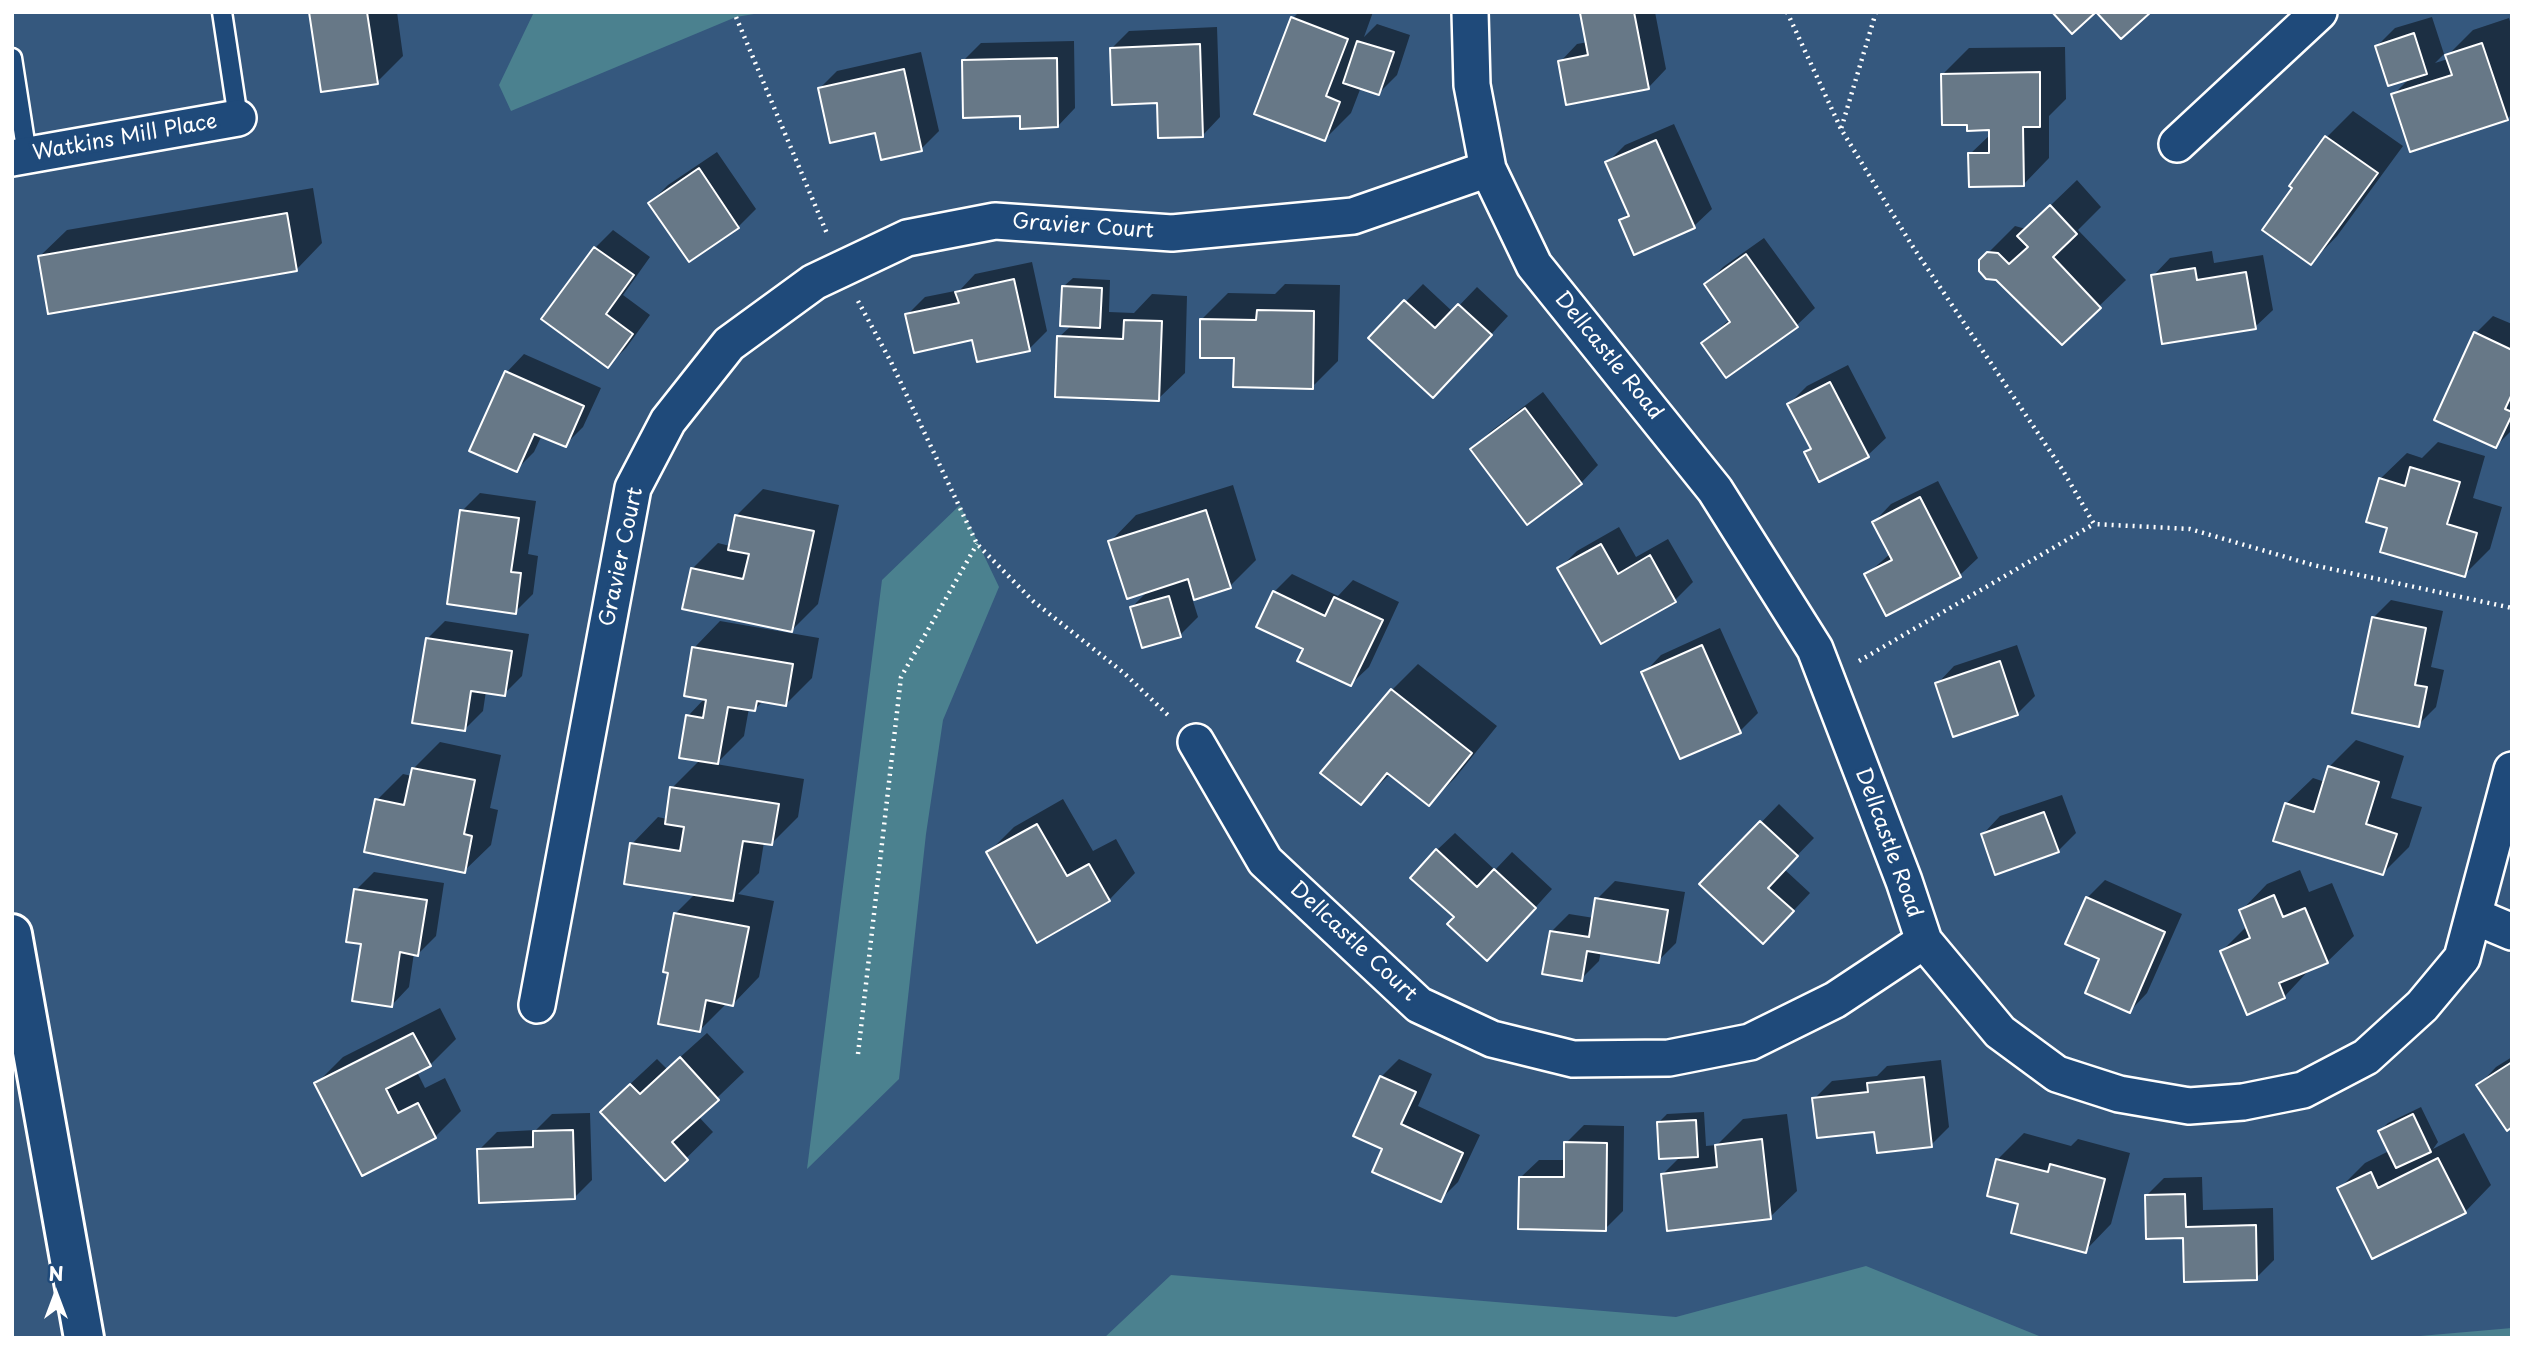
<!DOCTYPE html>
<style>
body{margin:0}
#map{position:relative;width:2524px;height:1350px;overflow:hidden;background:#35587e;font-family:"Playpen Sans",sans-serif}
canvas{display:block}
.frame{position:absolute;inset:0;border:14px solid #fff;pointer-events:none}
.north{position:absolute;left:21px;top:1259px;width:70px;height:70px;-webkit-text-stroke:5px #1f4a7a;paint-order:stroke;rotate:0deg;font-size:19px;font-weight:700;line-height:28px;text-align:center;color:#fff}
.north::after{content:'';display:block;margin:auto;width:24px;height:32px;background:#fff;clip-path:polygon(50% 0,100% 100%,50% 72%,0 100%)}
</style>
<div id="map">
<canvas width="2524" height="1350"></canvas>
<div class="frame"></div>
<div class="north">N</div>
</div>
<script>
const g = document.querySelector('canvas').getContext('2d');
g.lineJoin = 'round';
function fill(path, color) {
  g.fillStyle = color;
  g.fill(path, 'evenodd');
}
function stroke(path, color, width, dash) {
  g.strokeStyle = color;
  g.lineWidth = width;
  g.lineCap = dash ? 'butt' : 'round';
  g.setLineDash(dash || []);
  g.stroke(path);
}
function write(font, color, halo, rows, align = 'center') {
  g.font = font + ' "Playpen Sans",sans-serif';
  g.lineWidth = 7;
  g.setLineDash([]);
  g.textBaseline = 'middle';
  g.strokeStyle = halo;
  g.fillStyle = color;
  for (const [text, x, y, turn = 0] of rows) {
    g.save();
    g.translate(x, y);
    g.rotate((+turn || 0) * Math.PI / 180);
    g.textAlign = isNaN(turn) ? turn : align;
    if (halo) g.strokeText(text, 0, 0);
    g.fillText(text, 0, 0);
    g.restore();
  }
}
fill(new Path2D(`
 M534,12h232l-30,5 -225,94 -12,-26z
 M960,505l39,82 -56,133 -17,114 -27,245 -92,90 75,-589z
 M1866,1266l178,72h-940l67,-63 505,42z
 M2512,1328v10h-115z`), '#4b818f');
fill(new Path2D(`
 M311,12h86l6,44 -26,26z
 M1299,12h74l-9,25 13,-13 33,11 -13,40 -18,18 -18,-6 -10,26 -26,26 -32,-121z
 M1583,12h72l11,57 -17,18 -81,16 -8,-41 17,-18 11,-2z
 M2432,17l12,37 -9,9 13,-4 -1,-3 26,-26 36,-12 3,10v86l-5,5 -114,-24 18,-18 -34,-31 18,-18z
 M1217,27l3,90 -17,18 -44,-34 -47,-53 17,-17z
 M1074,41l1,67 -17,18 -37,-11 -58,-54 18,-18z
 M2065,47l1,52 -17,17v42l-26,27 -53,-31 21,-20 -1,-6 -47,-54 26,-26z
 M921,52l18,79 -18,18 -101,-61 17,-17z
 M2353,111l50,35 -66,90 -26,27 -16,-75 -3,-2 35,-49z
 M1674,124l38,85 -18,17 -59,27 -14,-32 8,-9 -22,-49 18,-18z
 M717,152l39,57 -18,18 -49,33 -39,-57 18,-18z
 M2077,180l24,27 -23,23 48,50 -64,62 -74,-89 27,-27 11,3z
 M313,188l9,55 -26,27 -256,-14 27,-26z
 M613,230l37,27 -27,38 27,20 -24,33 -18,18 -65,-47 52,-71z
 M1764,238l51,70 -18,17 -70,50 -24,-32 27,-24 -24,-34 17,-18z
 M2212,251l2,12 49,-8 10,55 -18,17 -102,-51 17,-18z
 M1032,262l15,69 -18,18 -122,-34 18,-18 35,-7 15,-16z
 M1073,278l37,2 -1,32 25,1 18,-19 35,2 -2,77 -27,26 -99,-62 13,-12 -8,-39z
 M1285,284l55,1 -2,76 -26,26 -77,-30 -33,-38 26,-26 47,1z
 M1423,284l30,28 24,-25 31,29 -57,62 -80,-41z
 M2493,316l19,8v106l-16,16 -20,-113z
 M524,354l77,34 -18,39 -18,18 -23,-10 -8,17 -18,18 -44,-20 35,-78z
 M1848,365l38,73 -18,17 -62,-2 6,-6 -23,-43 18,-18z
 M1543,392l55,73 -17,18 -108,-34 17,-17z
 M2438,442l47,14 -12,42 29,9 -12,42 -26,26 -75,-48 -9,-48 27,-26 15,5z
 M1938,481l40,77 -18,17 -74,38 -20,-38 24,-21 -16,-32 17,-18z
 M1233,485l23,75 -26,26 -38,12 6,19 -18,18 -48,-28 17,-17 -39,-48 26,-27z
 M763,489l76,16 -21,99 -26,26 -100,-61 26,-26 12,3 7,-31z
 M480,493l56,8 -8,53 10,2 -5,38 -18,18 -53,-101z
 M1619,527l17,30 32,-18 25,43 -18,18 -74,42 -42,-73 18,-18z
 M1292,574l46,22 15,-16 46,22 -30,65 -18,17 -46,-35 -31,-57z
 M2391,600l52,11 -12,56 13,3 -8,37 -18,18 -45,-107z
 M445,621l84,13 -7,42 -18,18 -18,-3 -3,20 -18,18 -38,-90z
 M720,621l99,17 -7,40 -26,26 -22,-4 -9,9 -6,-1 -5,28 -28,28 88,15 -6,38 -26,26 -8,-1 -5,31 -21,21 36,7 -15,76 -26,27h-7l-26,26 -30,-58 5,-58 21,-21 -64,-49 26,-27 9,2 5,-31 28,-28 -12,-44 17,-18 -11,-50z
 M1720,628l38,85 -18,18 -59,26 -37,-84 17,-18z
 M2017,645l18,51 -17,17 -64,22 -17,-51 17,-18z
 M1418,664l79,62 -42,52 -26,26 -39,-30 -29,29 31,-113z
 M2356,740l48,16 -13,42 31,9 -13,40 -26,26 -97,-69 27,-26 12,4 5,-16z
 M440,742l61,13 -11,53 8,2 -7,35 -27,26 -87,-71 26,-26 9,2 2,-8z
 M2062,795l14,38 -18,18 -75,-17 17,-18z
 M1063,799l30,52 23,-12 19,34 -26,27 -121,-47 26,-26z
 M1779,804l35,34 -30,31 26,24 -29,31 -79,-40z
 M1455,833l40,37 17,-18 40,37 -47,52 -49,-24 -19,-67z
 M2300,870l9,22 23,-9 22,53 -27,26 -17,7 -26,28 -62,-46 25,-25 -6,-15 26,-27z
 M374,872l70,11 -8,53 -18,18 -4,-1 -5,34 -17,18 -29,-63 -7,-52z
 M2105,880l77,34 -35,79 -17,18 -28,-53 -15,-60z
 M1615,881l70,11 -9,51 -18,18 -57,-10 -2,10 -18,18 -30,-47 18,-18 25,4 3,-19z
 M440,1008l16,31 -26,26 -13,7 8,16 20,-10 16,33 -26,26 -118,-54 26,-26z
 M707,1033l37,39 -46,44 15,16 -48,47 -37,-93 29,-27 10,10z
 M2512,1057v68l-33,-40 17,-18z
 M1399,1059l33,15 -14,32 62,29 -22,47 -18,18 -55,-52 -30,-13 26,-58z
 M1941,1060l8,67 -18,18 -55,-15 -62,-31 18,-18 45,-5 10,-10z
 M2421,1107l17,35 -5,7 31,-16 27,52 -26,27 -126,-23 26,-26 24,-12 -9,-20 8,-8z
 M1704,1112l2,34 11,-1 26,-26 44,-5 10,77 -27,26 -108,-42 19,-19 -23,-33 9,-9z
 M590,1113l2,67 -18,18 -95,-48 18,-18 39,-2 16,-16z
 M1584,1125l40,1 -1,85 -18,18 -84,-52 18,-17h27v-17z
 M2024,1133l47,13 7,-7 52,14 -19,71 -26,27 -64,-48 -23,-44z
 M2202,1177l1,33 70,-2 1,52 -18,18 -71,-41 -39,-41 18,-18z`), '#0007');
const building = new Path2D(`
 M309,12h58l11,72 -57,8z
 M1634,12l15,77 -83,16 -8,-44 30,-6 -8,-42z
 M2052,12h44l-24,22z
 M2096,12h55l-30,27z
 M1291,17l57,22 -22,57 14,6 -15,39 -71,-27z
 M2414,33l13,41 -39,12 -13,-40z
 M1357,41l37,11 -15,43 -36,-12z
 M2482,43l26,77 -98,32 -19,-58 61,-19 -7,-20z
 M1200,44l3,93 -45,1 -1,-35 -45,2 -2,-57z
 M1057,58l1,69 -38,2v-13l-57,2 -1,-58z
 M904,69l18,82 -41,9 -6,-27 -45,10 -12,-55z
 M2040,72v55h-17l1,59 -55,1 -1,-34h21v-23l-22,1v-6h-25l-1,-51z
 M2325,136l53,37 -67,92 -49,-35 30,-42 -3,-2z
 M1656,140l39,88 -61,27 -15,-35 10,-4 -24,-54z
 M699,168l40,60 -50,34 -41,-59z
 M2050,205l27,29 -24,23 48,51 -39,37 -66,-65 -10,-1 -7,-8v-11l8,-8 11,1 11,11 19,-17 -11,-11z
 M287,213l10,58 -249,43 -10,-58z
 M594,247l40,28 -28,39 27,20 -25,34 -67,-49z
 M1746,254l52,73 -72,51 -25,-35 29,-21 -26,-38z
 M2195,268l2,12 49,-8 10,57 -94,15 -11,-69z
 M1014,279l16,72 -53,11 -5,-22 -58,13 -9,-39 54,-11 -4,-11z
 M1062,286l40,2 -2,40 -40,-2z
 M1404,300l31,28 23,-24 34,31 -59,63 -65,-60z
 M1257,310l57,1 -1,78 -80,-2 1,-29h-34v-39l56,1z
 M1124,320l38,1 -3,80 -104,-4 2,-61 66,3z
 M2474,332l38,18v44l-7,15 7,3v3l-16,33 -62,-28z
 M505,371l79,35 -18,41 -32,-13 -17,38 -48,-21z
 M1830,382l39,75 -50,25 -15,-30 7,-3 -24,-45z
 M1525,408l57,76 -55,41 -57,-76z
 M2410,467l50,15 -13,42 30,9 -12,44 -85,-25 7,-24 -21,-6 13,-44 26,8z
 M1920,497l41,80 -75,39 -22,-42 28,-14 -20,-38z
 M460,510l59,8 -8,54 10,1 -5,41 -69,-10z
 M1206,510l25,78 -37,12 -6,-21 -61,20 -19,-58z
 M735,515l79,16 -22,101 -110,-23 9,-41 52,11 6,-25 -21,-4z
 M1601,544l17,30 32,-19 26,47 -75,42 -44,-76z
 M1273,591l52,25 9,-19 49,23 -32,66 -54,-25 6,-12 -47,-22z
 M1169,596l12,41 -39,11 -12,-41z
 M2372,617l54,11 -11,57 12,2 -8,40 -67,-14z
 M426,638l86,13 -7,45 -34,-5 -6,40 -53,-8z
 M1702,645l39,88 -61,26 -39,-87z
 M692,647l101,17 -7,42 -29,-5 -2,10 -27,-4 -10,57 -39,-6 7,-43 17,3 3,-18 -22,-4z
 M2000,661l18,54 -65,22 -18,-54z
 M1391,689l81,64 -43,53 -42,-33 -26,32 -41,-32z
 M2328,766l51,16 -13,42 31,10 -14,41 -110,-34 12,-38 29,9z
 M412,768l63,12 -11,54 8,2 -7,37 -101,-21 11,-53 29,6z
 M670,787l109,17 -7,41 -29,-4 -10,60 -109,-17 6,-41 50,8 4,-24 -19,-3z
 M2044,812l15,40 -64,23 -14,-41z
 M1760,821l38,35 -30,32 26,23 -31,33 -64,-60z
 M1037,824l30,52 22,-12 21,37 -73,42 -51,-91z
 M1436,849l41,38 17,-18 42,39 -49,53 -40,-37 7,-7 -44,-39z
 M354,889l73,11 -9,56 -18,-4 -8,55 -40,-6 9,-57 -15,-2z
 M2274,895l9,22 22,-9 23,55 -49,20 6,15 -38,17 -27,-64 30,-13 -11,-28z
 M2086,897l79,35 -35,81 -45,-20 14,-34 -34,-15z
 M1595,898l73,12 -9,53 -72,-12 -5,30 -40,-7 8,-43 39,6z
 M674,913l75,14 -16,79 -27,-6 -6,32 -42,-8 10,-51 -5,-1z
 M413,1033l18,33 -45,23 12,24 20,-10 18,35 -74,38 -48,-93z
 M680,1057l39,43 -47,42 16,18 -23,21 -65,-69 30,-28 10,10z
 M2512,1062v65l-5,4 -31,-46z
 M1380,1076l36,16 -15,32 62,29 -22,49 -69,-30 10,-23 -29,-13z
 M1924,1077l8,70 -55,6 -3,-21 -57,6 -5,-40 56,-6 -1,-9z
 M2413,1114l18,38 -35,16 -18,-37z
 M1696,1120l2,37 -39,2 -2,-37z
 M573,1130l2,69 -96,4 -2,-54 56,-2v-16z
 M1762,1139l9,80 -104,12 -6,-57 56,-7 -2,-22z
 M1564,1142l43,1 -1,88 -88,-2 1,-52h45z
 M2438,1158l28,55 -94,46 -35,-71 34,-16 7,16z
 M1996,1159l52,13 2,-8 55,15 -19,74 -75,-20 7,-29 -31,-8z
 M2185,1194l1,33 70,-2 1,55 -73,2 -1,-44 -37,1 -1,-44z`);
fill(building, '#677887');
stroke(building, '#fff', 2);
const service = new Path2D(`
 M222,12l16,106
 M12,58l15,97`);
const minor = new Path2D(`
 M1470,12l2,73 16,84 46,96 181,225 100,159 89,232 20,60 76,91 57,42 62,20 70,12 54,-4 60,-12 63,-33 56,-51 40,-48 50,-188
 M2177,144l142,-132
 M12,158l226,-40
 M1196,742l69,119 154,144 73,34 81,20 96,-1 81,-16 85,-42 89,-59
 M2474,916l38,16
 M537,1005l96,-517 35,-67 61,-77 85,-62 93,-44 88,-17 177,12 181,-17 135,-47`);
const tertiary = new Path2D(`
 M12,934l72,404`);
stroke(service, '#fff', 23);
stroke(minor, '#fff', 40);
stroke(tertiary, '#fff', 44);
stroke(new Path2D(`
 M1787,12l54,117
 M1876,12l-35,117 70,115 151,225 32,55 96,5 123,36 199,43
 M736,17l92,219
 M858,301l33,61 86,182 56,57 91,72 46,44
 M1859,661l235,-137
 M858,1054l43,-377 76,-133`), '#fff', 4.5, [2, 5]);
stroke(service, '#1f4a7a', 18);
stroke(minor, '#1f4a7a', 35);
stroke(tertiary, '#1f4a7a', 38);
write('21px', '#fff', '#1f4a7a', [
 ["Watkins Mill Place",125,138,-10],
 ["Gravier Court",1083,227,4],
 ["Dellcastle Road",1608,356,51],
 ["Gravier Court",622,557,-78],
 ["Dellcastle Road",1888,843,70],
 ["Dellcastle Court",1353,942,43]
]);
</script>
